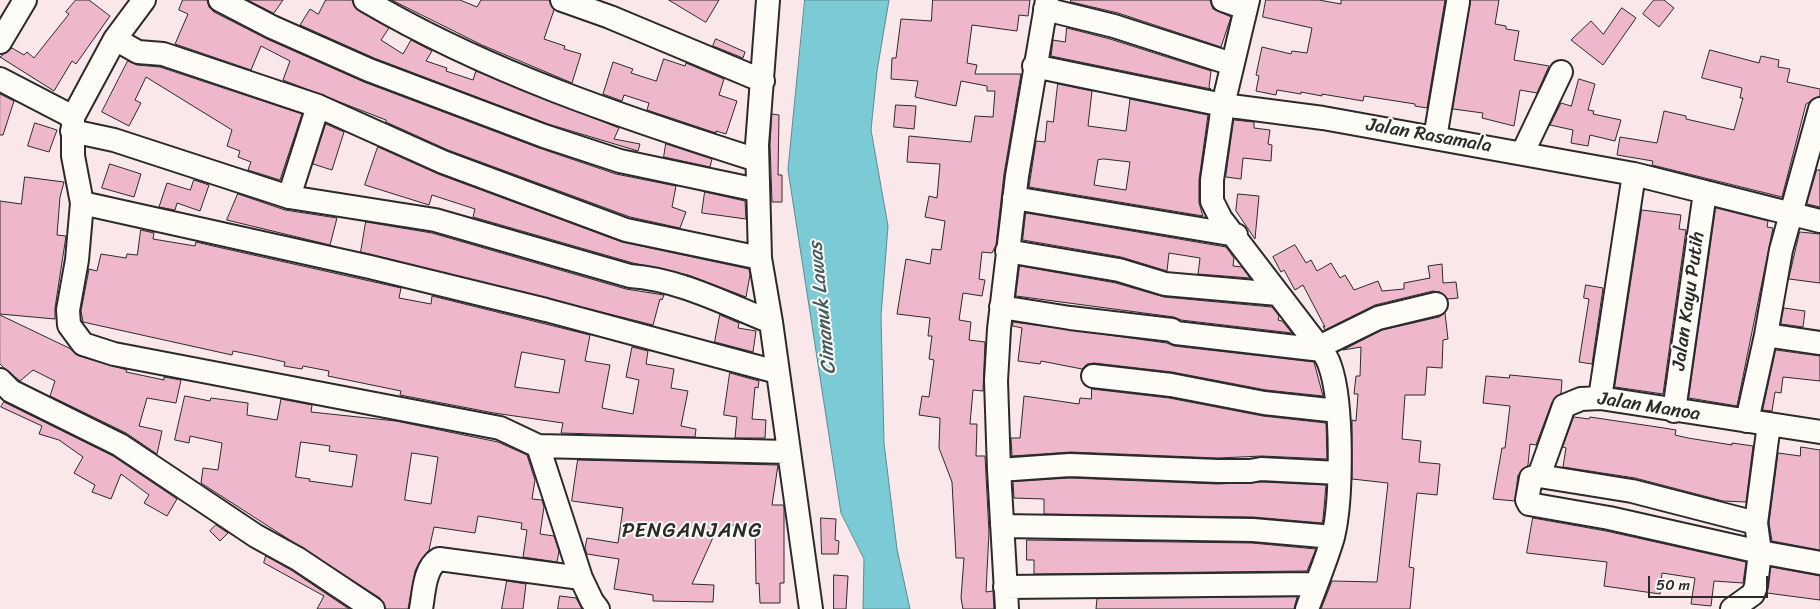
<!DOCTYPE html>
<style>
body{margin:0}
#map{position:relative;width:1820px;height:609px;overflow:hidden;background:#f9e7ea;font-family:Sriracha,sans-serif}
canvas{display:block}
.scale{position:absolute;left:1648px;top:576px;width:120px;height:22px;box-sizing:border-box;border:2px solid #2b2b2b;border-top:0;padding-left:6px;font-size:15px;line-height:18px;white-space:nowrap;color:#2b2b2b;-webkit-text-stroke:4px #fdfcf7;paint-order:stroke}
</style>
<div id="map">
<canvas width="1820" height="609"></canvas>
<div class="scale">50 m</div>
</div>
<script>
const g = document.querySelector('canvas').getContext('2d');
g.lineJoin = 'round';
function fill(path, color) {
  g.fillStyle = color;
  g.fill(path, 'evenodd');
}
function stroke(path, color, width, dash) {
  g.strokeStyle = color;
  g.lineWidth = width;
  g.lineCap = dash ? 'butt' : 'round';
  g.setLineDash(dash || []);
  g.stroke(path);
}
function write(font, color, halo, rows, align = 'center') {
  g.font = font + ' Sriracha,sans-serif';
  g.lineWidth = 4;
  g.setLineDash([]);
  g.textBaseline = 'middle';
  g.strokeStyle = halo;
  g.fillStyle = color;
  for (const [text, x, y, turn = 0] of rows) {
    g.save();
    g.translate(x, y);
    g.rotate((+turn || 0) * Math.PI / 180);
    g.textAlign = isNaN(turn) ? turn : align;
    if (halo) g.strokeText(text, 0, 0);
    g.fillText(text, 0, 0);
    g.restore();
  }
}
const water = new Path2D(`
 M805,0h84l-12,71 -6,59 17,96 -7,90 3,127 13,106 13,60h-47l1,-50 -23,-46 -53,-343z`);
fill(water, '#7bcbd6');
stroke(water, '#5b8b92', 1);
const building = new Path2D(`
 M76,0h13l21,16 -34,48 -4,-3 -18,30 -54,-34 12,-9 12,7 3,-3 7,6 35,-44 -3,-2z
 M183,0h24l2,7 5,5 53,27 97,43 175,66 77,26 60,12 -4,21 14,5 -6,16 -50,-11 -182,-67 -62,-28v-2l-103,-40 7,-19 -29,-15 -10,24 -76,-26 13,-30 -9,-4z
 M248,0h35l-9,13z
 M326,0h26l2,6 5,5 30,17 -8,12 22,14 8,-14 21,11 -6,10 21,7 -1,3 27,9 3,-9 143,57 -5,11 26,5 -2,7 -90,-27 -174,-66 -74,-33 10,-16 8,5z
 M392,0h68l17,7 4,-7h68l5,10 -10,29 21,7 -1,3 17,5 -9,29 -90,-38z
 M669,0h50l-13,22z
 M933,0h97l-2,16 -9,-1 -2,16 -45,-6 -5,38 10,2 -2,9h46l-17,100 -8,71 -4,8 -10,-1 -3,27 6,1 -3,16 -19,-3 -4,27 12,2 -2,18 16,2 -2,49 -10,-1 -3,34h7l-1,32h9l4,76 -3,60 7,-1 1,18h-31l-2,-11 3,-40h-8l-4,-76 -13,-34 1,-30 -21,-3 3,-19 7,1 5,-37 -5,-1 3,-23h-4l2,-18 -33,-4 9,-55 24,5 2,-15 9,1 4,-29 -20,-4 4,-21 8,2 3,-34 -33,-2 2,-26 62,6 4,-26 18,1 2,-26h-8v-5l-26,-5 -5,25 -41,-9 3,-16 -27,-2 1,-21h4l5,-39 30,2z
 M1071,0h139l3,9 18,8 -10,30 -103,-34 -47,-11z
 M1266,0h53l22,4v-4h104l-18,108 -12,-2v-2l-51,-8 -1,5 -41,-7v2l-21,-4v2l-24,-4 -1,5 -20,-4 3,-15 -3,-1 6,-28 29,7 1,-3 15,2 5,-25 -49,-11z
 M1471,0h28l-4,24 11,2v3l13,2 -5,29 35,6 -12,27 -17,-3 -6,36 -32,-8 1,-5 -30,-4z
 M1654,0h10l10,8 -15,19 -16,-13z
 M1622,8l14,10 -33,47 -32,-25 20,-19 12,13z
 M1067,28l43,11 101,32 -2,16 2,2 -160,-33 2,-16 12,2z
 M716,39l29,13 -2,6 -30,-12z
 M1710,50l49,13 2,-7 18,4 -1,7 12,2 -3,13 33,7v7l-14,8 -24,93 -130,-32 1,-4 -36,-6 3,-18 37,6 7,-32 22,5v3l48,11 9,-32h-3l2,-10 -40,-10z
 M664,59l21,7 1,-3 38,16 -5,16 18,6 -11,33 -10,-3v2l-69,-23 2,-7 -25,-8 -2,6 -19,-7 10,-32 20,7 -2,4 25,8z
 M128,61l9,4 23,2 142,47 -22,66 -32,-10 3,-8 -13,-5 2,-6 -13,-5 5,-16 -86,-53 -11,23 6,3 -12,23 -27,-14z
 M1579,79l16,5 -7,26 6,1 -1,3 28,6 -6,21 -25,-6 -2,11 -17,-3 2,-13 -23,-5 11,-22 10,3z
 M1058,84l34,7 -4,35 38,5 4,-32 78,16 -9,65v23l4,13 -174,-29 7,-46 9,1 2,-21 6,1zM1104,159l26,3 -4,28 -32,-5 4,-25z
 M0,94l14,7 -11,34h-3z
 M896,105l20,1 -2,23 -20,-2z
 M772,114l7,1 -1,60h4v27h-10l-2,-57z
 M1234,120l20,2v6l16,2 -2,14 4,1 -1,16 -28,-3 -2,21 -15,-2z
 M35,123l22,7 -8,22 -21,-6z
 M326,124l18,8 -12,38 -19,-6z
 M666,144l46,15 -2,8 -46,-10z
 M378,147l60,27 184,68 127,27 1,6 -4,22 -58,-22 -55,-12 -160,-46 2,-8 -43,-14 -3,10 -64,-20z
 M110,164l31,10 -7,23 -32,-9z
 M1817,170h3v37l-13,-3z
 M25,177l39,5 -4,15 -3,38 9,1 -11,72v11l-55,-5v-113l21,3z
 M194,180l15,5 -9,26 -23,-8 -2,7 -16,-3 8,-24 23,7z
 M705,192l40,9 1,18 -44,-6z
 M238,194l47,16 52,8 -7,27 -103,-25z
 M1238,194l21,2 -4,43 -19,-28z
 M1716,208l52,13 -1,6 6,1 -36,178 -48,-8z
 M1642,210l39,5 -2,14 7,1 -23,164 -48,-7z
 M1026,213l200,34 8,11 -1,8 9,1 8,11 -52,-4 2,-16 -31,-5 -2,18 -46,-14 -98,-17z
 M366,222l66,11 194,56 38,6 -2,5 -2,-1 -7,26 -292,-73z
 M141,230l13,3 -1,6 42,7 1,-4 17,4 188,42 -2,10 32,6 1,-8 158,39 -5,26 25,4 -8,43 31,6 6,-34 -13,-3 6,-30 16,4 -2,13 28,5 -3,19 17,3 -7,35 15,3 -1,8 -134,-4 2,-10 -69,-10 -94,-18 1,-4 -73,-15 1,-5 -26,-5 -1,3 -18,-3 1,-4 -27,-6 -25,-5 -1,4 -149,-33 -2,-11 8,-42 8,2 4,-17 25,4 1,-4 10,1zM522,352l43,8 -6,33 -44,-6z
 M1800,232l20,2v49l-31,-4z
 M1295,245l11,18 5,-3 6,11 14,-8 9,15 5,-3 9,15 24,-9 4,10 22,-2v-6l26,-5 -2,-12 14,-2 1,19 13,-1 2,16 -10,1 -8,-7 -7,-1 -58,14 -50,25 -2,-4 2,1 -22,-42 -8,5 -11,-20 -3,2 -8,-15z
 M1020,266l96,17 48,14 108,10 7,9 -1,4 4,1 10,12 -111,-13 -7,-3 -158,-21z
 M1586,285l17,3 -11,76 -13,-2 10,-63 -5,-1z
 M1784,308l21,3 -2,16 -22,-3z
 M1445,313l3,26 -5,1 -1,28 -15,-1 -2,28h-20l-3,44 19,2 -2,21 21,2 -3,31 -20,-2 -8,74 5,1 -4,41h-89l11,-28 45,1 11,-99 -36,-4v-59l4,1 2,-27h-4l2,-18h4l1,-29 -18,3 39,-20 57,-13z
 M0,315l69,33 10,8 48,14 -1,2 38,8v-3l17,3 -5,23 -29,-5 -8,28 23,5 -5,23 -31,-21 -76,-37 5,-15 -22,-11 -13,11 -17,-14 -3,-3z
 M720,315l19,8 -1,5 18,3 -3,21 -38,-10z
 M1013,322l154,21 7,3 140,16 9,34 -57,-6 -94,-18 -78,-9 -7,1 -5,5 -41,-8 -1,3 -22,-3 4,-33 -9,-2z
 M1776,350l44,6v25l-37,-4 -2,16 -6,-1 -3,19 -9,-1z
 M730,373l29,8 -1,7 -3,-1 -3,32 14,1 -1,18h-30l2,-21 -13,-2z
 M1510,375l52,5 -1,13 -9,9 -16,43 -6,-1 -2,21 -10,10 -3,26 -22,-2 9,-51h3l5,-42 -27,-3 3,-27 23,2z
 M1092,389l77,9 94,18 63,7 1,36 -65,-3 -44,2 -147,-6 -59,4 -1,-18h9l4,-42 55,8 1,-6 11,1z
 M185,396l25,5 1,-3 37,5 -1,12 30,5 4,-21 31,6 -1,7 85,9 102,21 29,13 8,25 -3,19 10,1 2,7 -4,27 14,2 5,15 -2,11 -34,-5 4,-27 -6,-1 1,-6 -44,-7 -3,17 -41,-6 -5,23 -9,11 -5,10 -7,38h-22l-6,-11 -179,-115 2,-15 15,2 4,-27 -32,-7 -1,7 -14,-3zM301,442l29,4 -1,5 28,4 -5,32 -43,-6 1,-2 -14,-2zM412,453l26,4 -7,47 -26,-4z
 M4,402l109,54 64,43 -10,17 -23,-13 5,-8 -28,-21 -10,25 -19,-7 3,-7 -21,-12 9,-16 -24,-17 -20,-6 3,-8 -41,-19z
 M1574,417l15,2 1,-2 74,11 12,2 -1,5 13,3 44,7v-2l21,3 -7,56 -23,-1 -88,-23 -72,-11 3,-19 -3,-1z
 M1801,447l19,3v100l-48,-9 -3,-18 9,-70 22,3z
 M578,460l200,5 -6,40h11l1,2v76h-4v20h-20l-1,-20 -3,1 -1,-58 -25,-1v8h-15l-23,51 22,1 -1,17 -60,-1v-6l-39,-6 5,-30 -32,-5 -2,-6 2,-10 31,5 5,-35 -51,-7z
 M1070,478l147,6 45,-2 64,3 -3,34 -1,4 -69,-6 -209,-3v-15l-30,-1 -1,-16z
 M821,518l15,1 -1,21 4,1 -1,13h-16z
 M1533,518l73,13 140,31 -3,21 -29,-2 -3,25 -20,-2 4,-26 -33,-5 -2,21 -56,-8 3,-24 -80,-9z
 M216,525l12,8 -8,8 -10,-10z
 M1027,540l225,3 64,6 -9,22 -273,3v-14h-7z
 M266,556l25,14 58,39h-32l7,-13 -60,-33z
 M1771,567l49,9v24l-53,-7z
 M834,575l14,1 -2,33h-12z
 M507,581l19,3 -3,25h-21z
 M560,596l16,2 6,11h-24z
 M1297,597l-3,12h-198l1,-10z`);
fill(building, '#efb7cc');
stroke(building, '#2b2b2b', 1);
const minor = new Path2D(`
 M144,0l-29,39 -42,78v39l9,47 -5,57 -9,50 1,15 14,19 31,10 386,74 38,18 43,132 11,23 6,8
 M220,0l52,27 97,43 175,66 76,25 137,29
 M365,0c122,72 257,117 392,160
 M562,0l48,17 153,64
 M768,0l-11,145 3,113 11,64 40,287
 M1223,0l23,8
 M1248,0l-25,105 -11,75v21l9,18 98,128c5,6 9,12 11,19 13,37 12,134 3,171 -7,24 -17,48 -26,72
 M1045,9l69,17 118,38
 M115,39l23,13 25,2 155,52 125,56 183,68 134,28
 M0,42l25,-42
 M1034,66l189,39 100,13 311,56 186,47
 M0,79l73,38
 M72,131l42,9 175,57 146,23 195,56c48,3 96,28 141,46
 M1435,138l23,-136
 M1523,152l38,-80
 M289,197l29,-91
 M1014,198l222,37
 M82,203l288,64 176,43 231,62
 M1007,251l112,19 46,14 113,10
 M1001,307l69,11 102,12 4,3 146,17
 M1766,335l54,8
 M1319,347l59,-29 58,-14
 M1093,376l78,9 93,18 74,8
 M0,380l11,11 109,54 136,91 42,23 75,50
 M1600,398l34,-224
 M1674,411l31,-219
 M1747,421l19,-86 15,-85 39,-141
 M538,446l250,6
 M999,470l71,-5 148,6h32l11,-2 78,4
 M1539,476l-8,2 -4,22 2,4 80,14 151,34 60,11
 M1756,523l-124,-32 -93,-15 25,-70 17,-7 19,-1 220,34
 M1002,526l251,4 80,7
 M1005,587l311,-3
 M421,609c3,-16 3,-41 18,-50l142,19
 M1007,609l-8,-139 -3,-89 3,-52 18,-153 30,-176
 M1732,609l21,-15 3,-8 4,-34 -4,-29 13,-99`);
stroke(minor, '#2b2b2b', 26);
stroke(minor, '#fdfcf7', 22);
write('19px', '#2b2b2b', '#fdfcf7', [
 ["Jalan Rasamala",1429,136,10],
 ["Jalan Kayu Putih",1689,301,-82],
 ["Jalan Manoa",1649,407,9]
]);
write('italic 20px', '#435b5e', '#fdfcf7', [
 ["Cimanuk Lawas",823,308,-96]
]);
g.letterSpacing = '1px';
write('21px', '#2b2b2b', '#fdfcf7', [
 ["PENGANJANG",692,532]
]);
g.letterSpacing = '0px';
</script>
